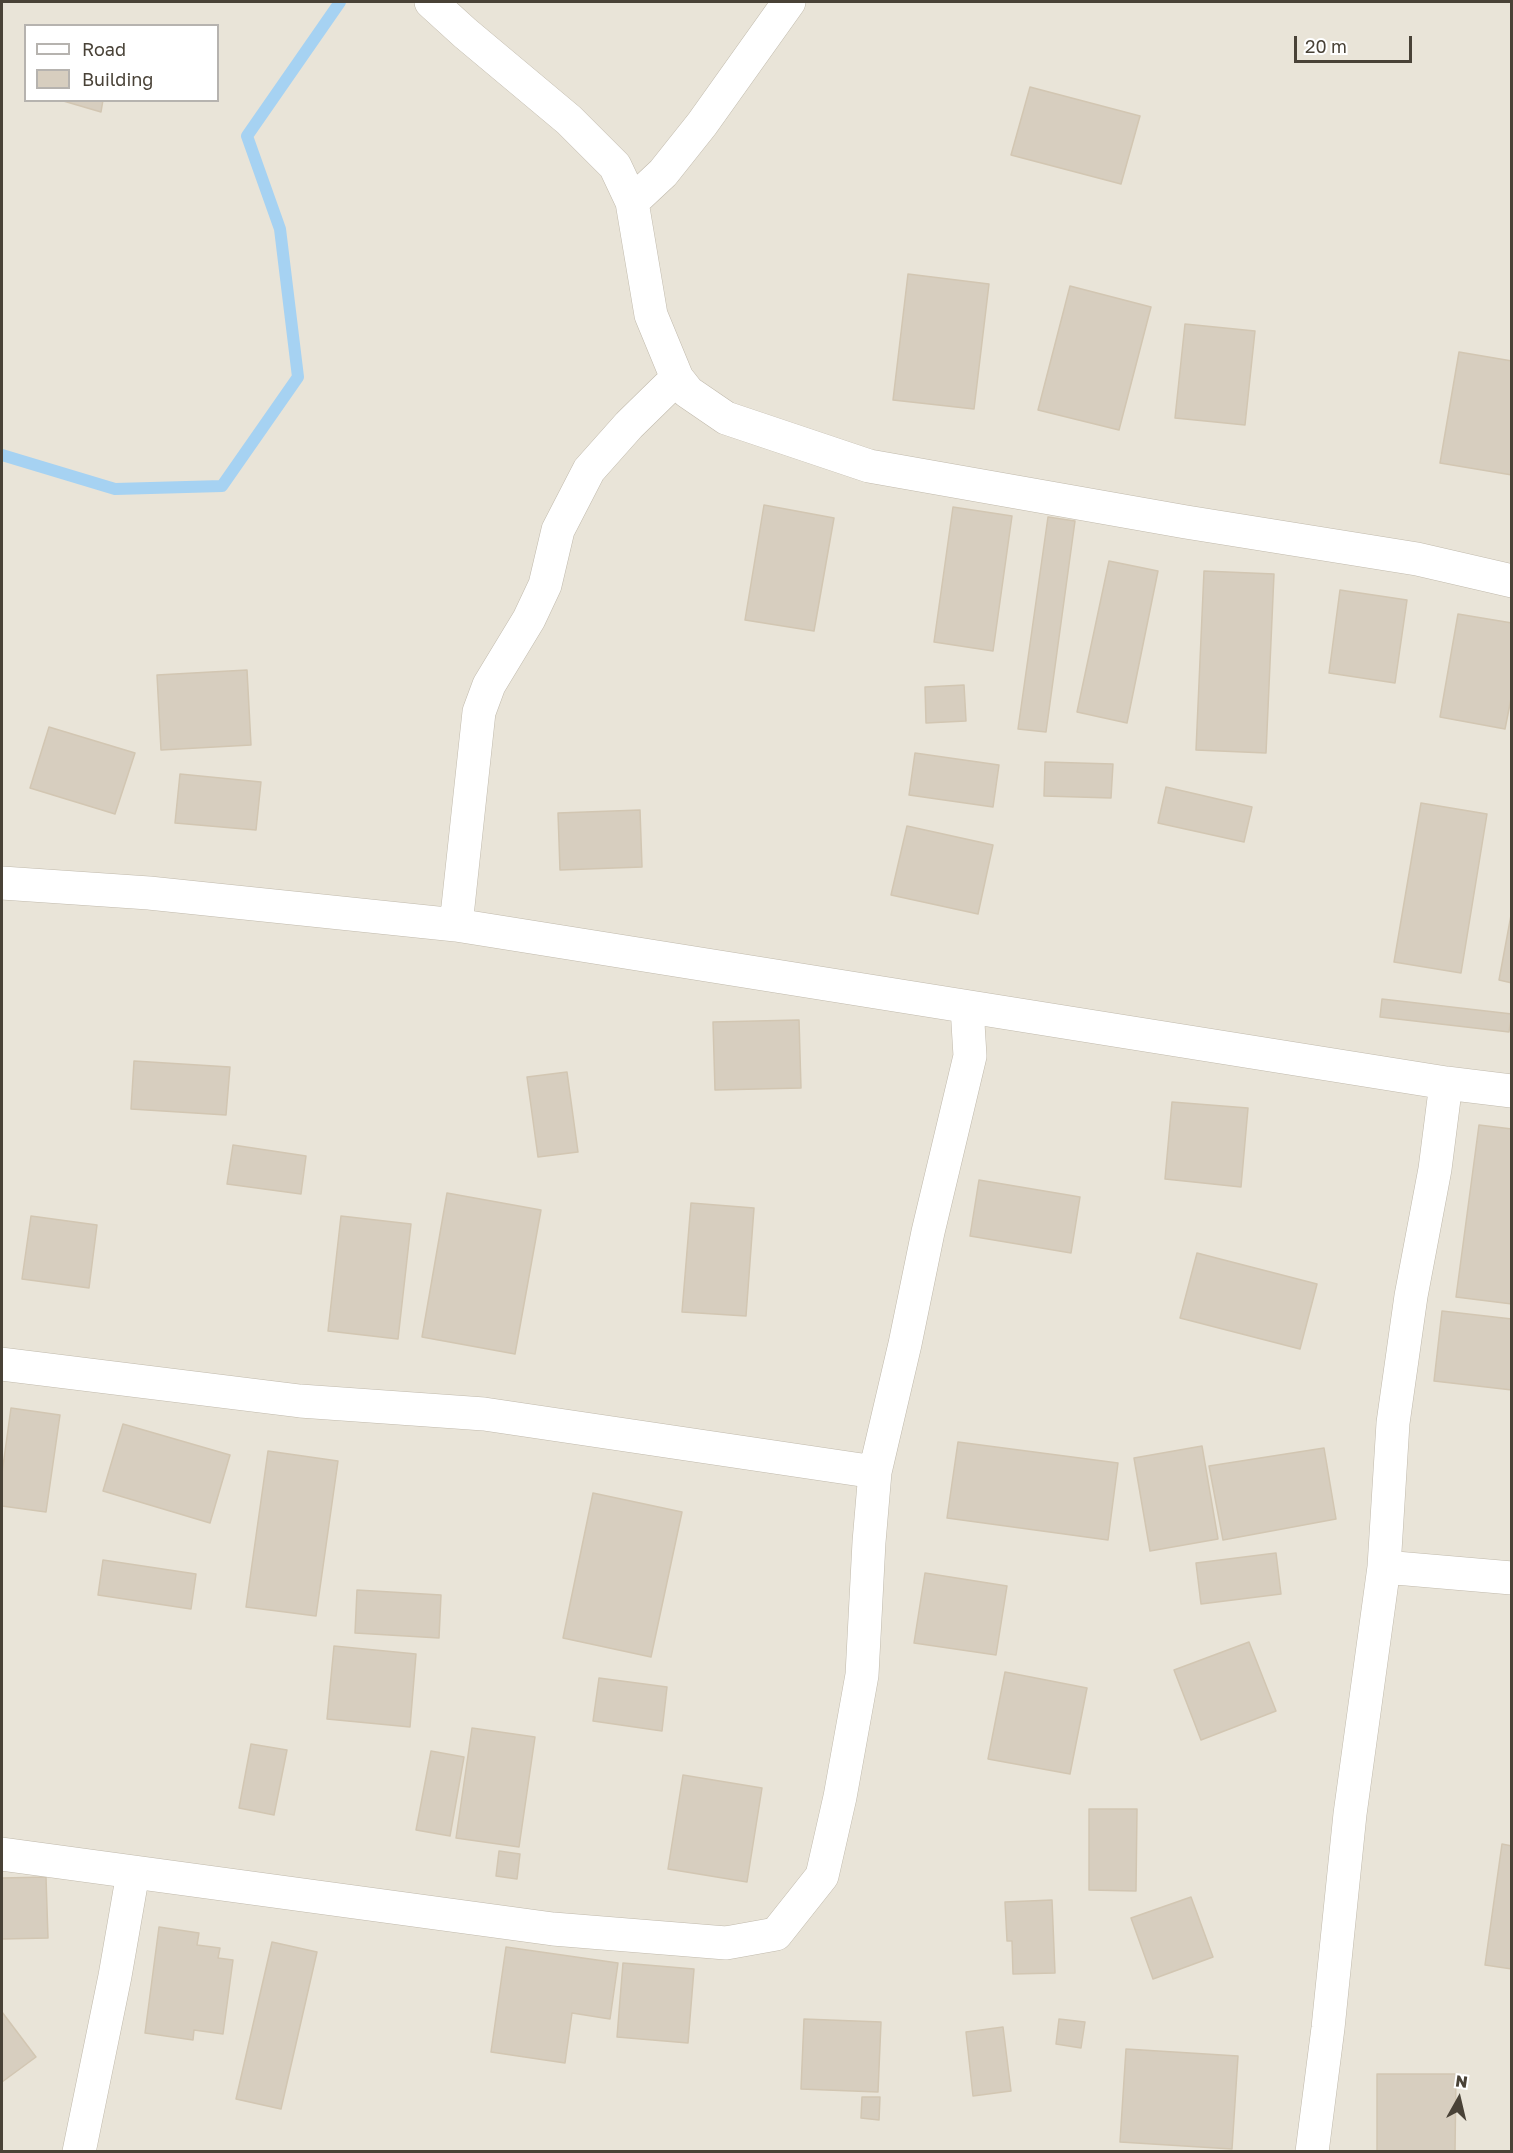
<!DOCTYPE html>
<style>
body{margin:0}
#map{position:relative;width:1513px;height:2153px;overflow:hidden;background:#f5f2ea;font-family:"Golos Text",sans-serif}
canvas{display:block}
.frame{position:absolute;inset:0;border:3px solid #494237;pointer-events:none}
.legend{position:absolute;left:24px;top:24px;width:195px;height:78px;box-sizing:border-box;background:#fff;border:2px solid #b6b3af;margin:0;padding:8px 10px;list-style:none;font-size:18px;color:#494237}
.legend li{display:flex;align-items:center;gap:12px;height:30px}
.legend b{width:30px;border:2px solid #b6b3af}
.north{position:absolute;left:1429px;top:2069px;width:60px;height:60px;-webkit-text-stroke:4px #fff;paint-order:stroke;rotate:8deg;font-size:16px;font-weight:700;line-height:24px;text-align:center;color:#494237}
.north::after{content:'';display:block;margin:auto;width:21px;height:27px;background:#494237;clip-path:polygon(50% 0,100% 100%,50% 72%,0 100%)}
.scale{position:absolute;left:1294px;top:36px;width:118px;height:27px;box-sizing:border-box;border:3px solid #494237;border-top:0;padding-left:8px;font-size:18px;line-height:21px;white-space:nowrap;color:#494237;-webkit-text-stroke:4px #fff;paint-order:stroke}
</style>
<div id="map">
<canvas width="1513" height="2153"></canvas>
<div class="frame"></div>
<ul class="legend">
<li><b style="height:8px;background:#fff"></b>Road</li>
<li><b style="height:16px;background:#d7cebf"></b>Building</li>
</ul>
<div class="north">N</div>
<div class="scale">20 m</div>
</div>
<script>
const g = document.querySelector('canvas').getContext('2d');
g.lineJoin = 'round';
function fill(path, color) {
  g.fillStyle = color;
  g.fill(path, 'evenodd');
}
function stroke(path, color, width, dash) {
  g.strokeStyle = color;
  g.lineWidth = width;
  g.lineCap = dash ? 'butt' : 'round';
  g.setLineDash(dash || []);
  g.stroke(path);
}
fill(new Path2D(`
 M2,2h1509v2149h-1509zM26,26h192v74h-192z`), '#e9e4d8');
stroke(new Path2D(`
 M2,455l113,34 107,-3 76,-109 -18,-148 -33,-93 93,-134`), '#a6d2f2', 12);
const building = new Path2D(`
 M1030,87l110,29 -19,68 -110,-29z
 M60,100h43l-2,12z
 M908,274l81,10 -15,125 -81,-9z
 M1070,286l81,21 -32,123 -81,-20z
 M1185,324l70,7 -10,94 -70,-7z
 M1459,352l53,9v114l-72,-12z
 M764,505l70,13 -20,113 -69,-11z
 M953,507l59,9 -19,135 -59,-9z
 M1048,517l27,4 -29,211 -28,-3z
 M1109,561l49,10 -31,152 -50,-11z
 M1204,571l70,3 -8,179 -70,-3z
 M1340,590l67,10 -12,83 -66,-10z
 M1458,614l54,9v71l-7,35 -65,-12z
 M247,670l4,75 -90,5 -4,-75z
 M964,685l2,36 -40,2 -1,-36z
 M49,727l86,26 -20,61 -85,-26z
 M915,753l84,12 -6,42 -84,-12z
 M1045,762l68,2 -2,34 -67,-2z
 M180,774l81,8 -5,48 -81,-7z
 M1166,787l86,20 -8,35 -86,-19z
 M1421,803l66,11 -26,159 -67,-11z
 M640,810l2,57 -82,3 -2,-57z
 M907,826l86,19 -15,69 -87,-19z
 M1512,910v73l-13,-3z
 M1382,999l130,15 -3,18 -129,-15z
 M799,1020l2,68 -86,2 -2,-68z
 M134,1061l96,6 -4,48 -95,-6z
 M567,1072l11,80 -40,5 -11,-80z
 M1172,1102l76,6 -7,79 -76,-8z
 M1479,1125l33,4v175l-56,-7z
 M233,1145l73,11 -5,38 -74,-10z
 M979,1180l101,17 -9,56 -101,-17z
 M447,1193l94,17 -26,144 -93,-17z
 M691,1203l63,5 -8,108 -64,-4z
 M31,1216l66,9 -8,63 -67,-9z
 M341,1216l70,8 -13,115 -70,-8z
 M1197,1253l120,31 -17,65 -120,-31z
 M1442,1311l70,8v71l-78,-9z
 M11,1408l49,7 -14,97 -44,-6v-33z
 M123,1424l107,31 -20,68 -107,-32z
 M958,1442l160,21 -10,77 -161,-22z
 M1202,1446l16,93 -68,12 -16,-93z
 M1324,1448l12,71 -113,21 -14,-74z
 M268,1451l70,10 -22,155 -70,-9z
 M593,1493l89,19 -31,145 -88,-19z
 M1276,1553l5,41 -80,10 -5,-41z
 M103,1560l93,14 -5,35 -93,-14z
 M925,1573l82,13 -11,69 -82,-12z
 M357,1590l84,5 -2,43 -84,-5z
 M1249,1642l27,69 -75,29 -27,-70z
 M334,1646l82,8 -6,73 -83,-8z
 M1005,1672l82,16 -17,86 -82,-15z
 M599,1678l68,9 -5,44 -69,-10z
 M472,1728l63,9 -16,110 -63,-9z
 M251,1744l36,6 -13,65 -35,-7z
 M431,1751l33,6 -14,79 -34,-6z
 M683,1775l79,13 -15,94 -79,-13z
 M1089,1809h48l-1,82 -47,-1z
 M1502,1844l10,2v123l-27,-4z
 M499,1851l21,3 -3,25 -21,-3z
 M46,1877l2,61 -46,1v-61z
 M1191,1897l22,60 -60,22 -22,-61z
 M1052,1900l3,73 -42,1 -1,-33h-5l-2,-39z
 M159,1927l40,6 -2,12 23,3 -2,10 15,2 -10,74 -29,-4 -1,10 -48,-7z
 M272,1942l45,10 -36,157 -45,-10z
 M506,1947l112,16 -8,56 -38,-6 -7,50 -74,-11z
 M623,1963l71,6 -6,74 -71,-6z
 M2,2012l34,45 -34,25z
 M804,2019l77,3 -3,70 -77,-3z
 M1059,2019l26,3 -4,26 -25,-4z
 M1003,2027l8,64 -38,5 -7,-64z
 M1126,2049l112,7 -6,93 -112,-7z
 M1377,2074h79l-1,78h-78z
 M862,2097h18l-1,23 -18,-2z`);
fill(building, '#d7cebf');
stroke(building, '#d2c6b2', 1.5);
const minor = new Path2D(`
 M431,2l34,31 104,87 46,46 17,36 19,113 26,63 11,14 38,26 143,48 317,56 231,37 95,22
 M632,202l31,-29 39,-49 87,-122
 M2,883l147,10 307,32 990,158 66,8
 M456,925l23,-213 10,-27 40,-66 16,-34 13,-55 31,-60 40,-45 48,-47
 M2,1364l298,37 184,13 391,58
 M1384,1567l128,11
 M2,1854l551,75 173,14 50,-9 46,-58 18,-79 22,-122 7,-133 6,-70 30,-128 23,-112 42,-176 -3,-49
 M79,2152l36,-176 18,-103
 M1312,2152l16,-124 22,-214 34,-247 9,-144 18,-127 24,-127 11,-86`);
stroke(minor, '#c1baac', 34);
stroke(minor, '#fff', 33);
</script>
